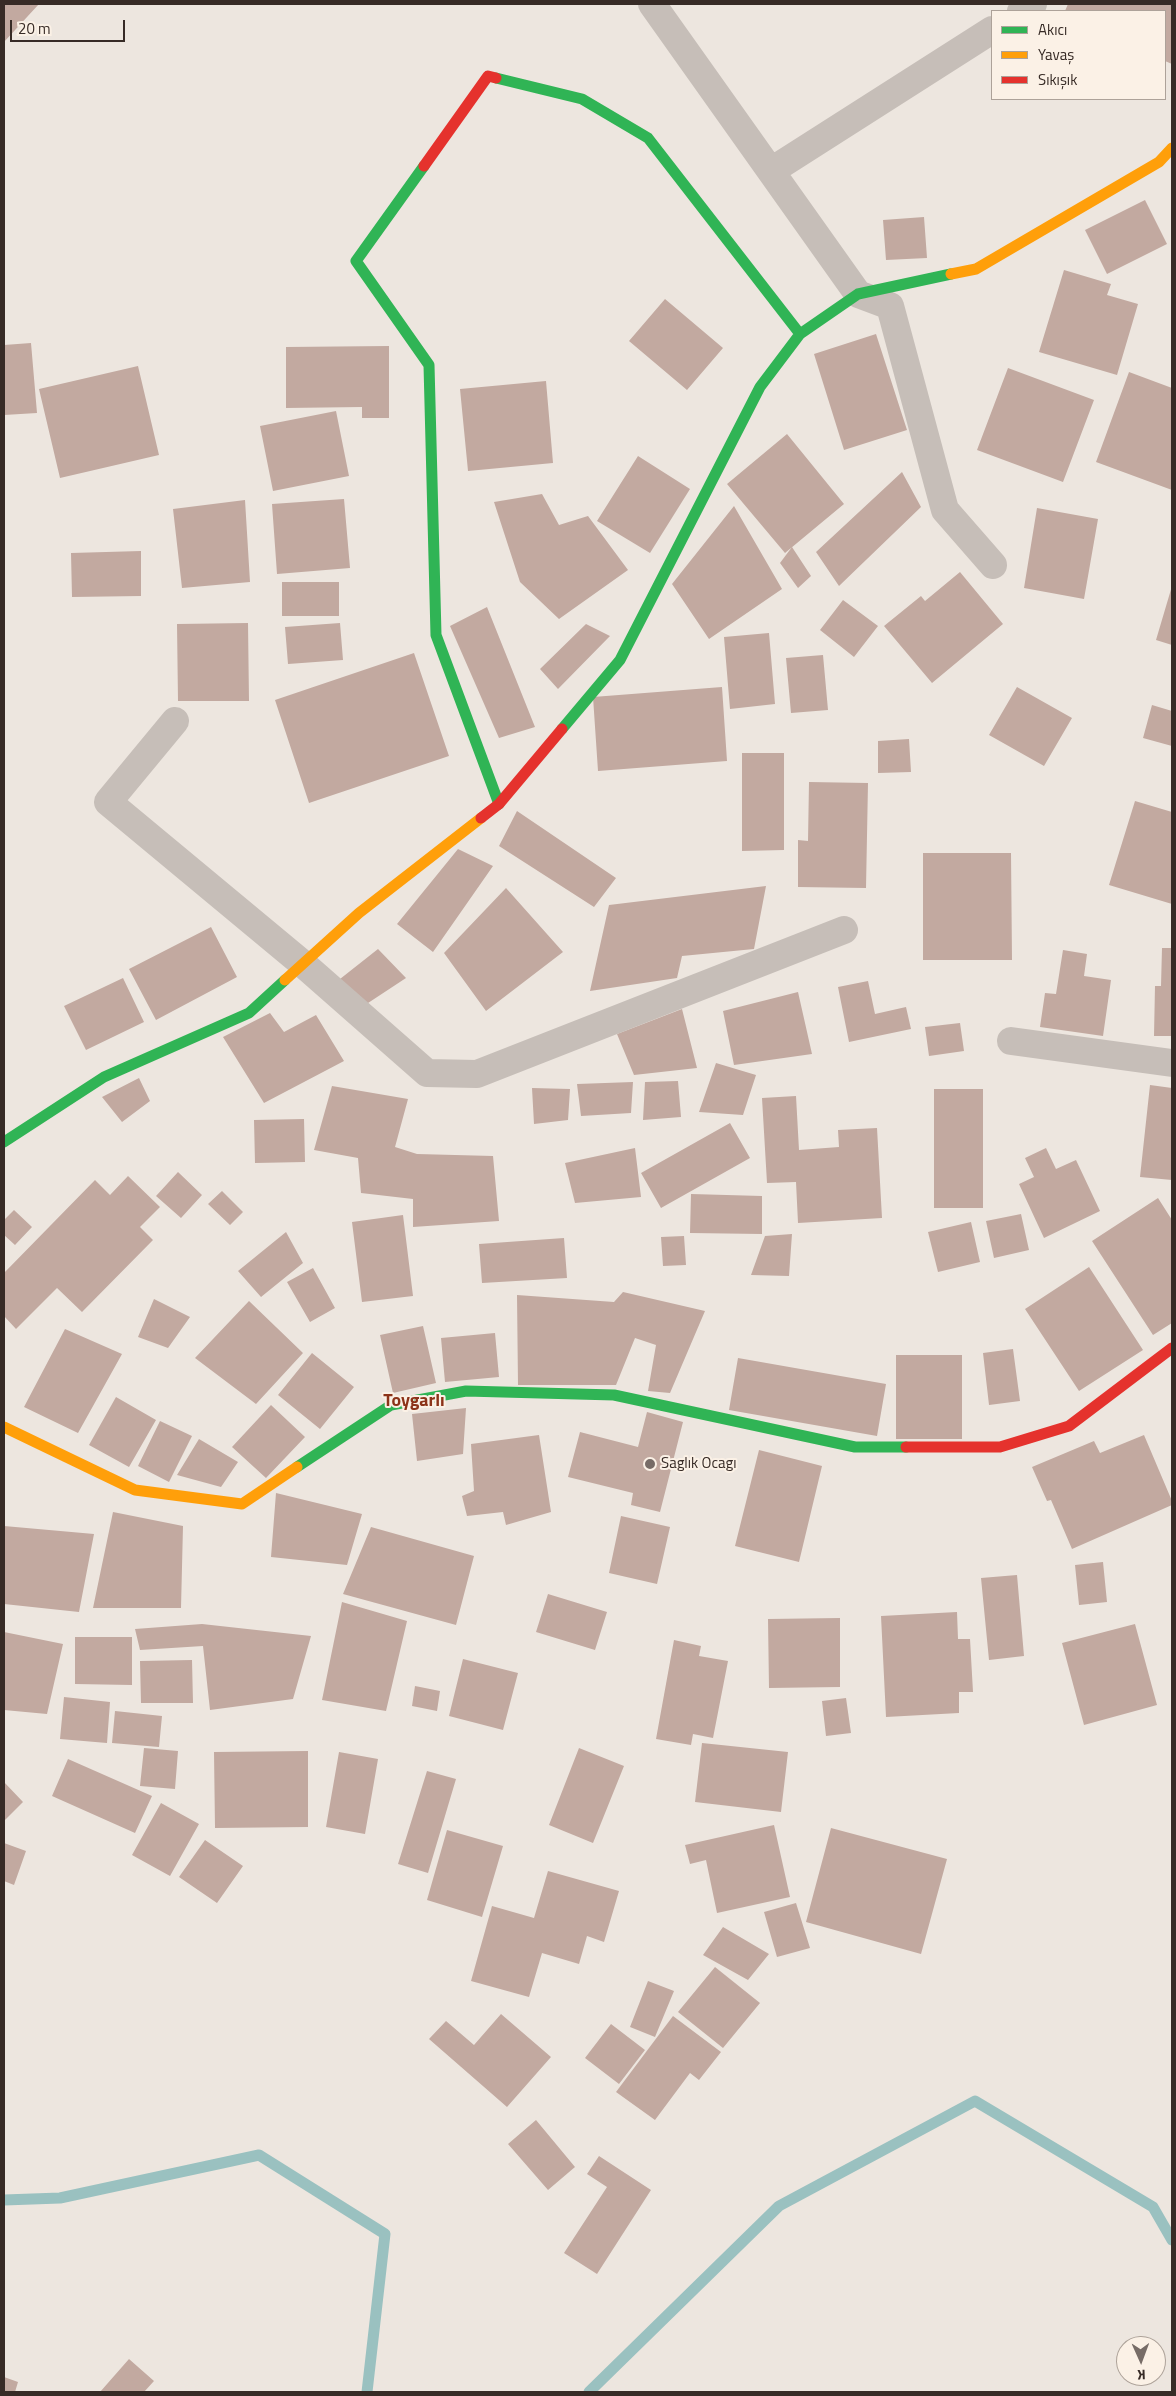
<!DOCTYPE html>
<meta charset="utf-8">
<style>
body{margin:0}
#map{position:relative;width:1176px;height:2396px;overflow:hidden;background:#ede6df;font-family:"Titillium Web",sans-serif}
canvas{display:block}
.frame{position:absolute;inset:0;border:5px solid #372b26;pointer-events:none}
.legend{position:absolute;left:991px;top:10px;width:175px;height:90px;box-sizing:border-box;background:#fbf1e6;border:1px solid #ada299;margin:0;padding:6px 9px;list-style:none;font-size:15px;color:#372b26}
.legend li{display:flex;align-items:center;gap:10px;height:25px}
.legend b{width:25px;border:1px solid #ada299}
.north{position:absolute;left:1116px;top:2336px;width:50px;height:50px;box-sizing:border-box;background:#fbf1e6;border:1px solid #ada299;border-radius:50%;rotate:178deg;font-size:14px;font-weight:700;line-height:20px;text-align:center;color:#372b26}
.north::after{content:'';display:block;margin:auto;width:18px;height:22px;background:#776c67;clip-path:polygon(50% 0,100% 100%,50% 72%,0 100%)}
.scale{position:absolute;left:10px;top:20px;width:115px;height:22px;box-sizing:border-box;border:2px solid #372b26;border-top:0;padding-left:6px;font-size:15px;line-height:18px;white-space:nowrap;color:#372b26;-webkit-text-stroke:4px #fbf1e6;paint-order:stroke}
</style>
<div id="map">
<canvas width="1176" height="2396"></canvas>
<div class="frame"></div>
<ul class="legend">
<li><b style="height:6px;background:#30b455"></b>Akıcı</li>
<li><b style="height:6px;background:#ff9f0a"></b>Yavaş</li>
<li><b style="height:6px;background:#e5322d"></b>Sıkışık</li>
</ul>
<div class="north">K</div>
<div class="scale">20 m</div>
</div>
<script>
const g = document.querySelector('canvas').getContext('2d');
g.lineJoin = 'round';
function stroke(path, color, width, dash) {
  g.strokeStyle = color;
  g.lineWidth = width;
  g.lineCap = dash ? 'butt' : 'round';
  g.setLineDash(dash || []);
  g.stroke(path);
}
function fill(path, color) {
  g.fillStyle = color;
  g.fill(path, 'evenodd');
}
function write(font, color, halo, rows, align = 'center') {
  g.font = font + ' "Titillium Web",sans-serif';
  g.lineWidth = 4;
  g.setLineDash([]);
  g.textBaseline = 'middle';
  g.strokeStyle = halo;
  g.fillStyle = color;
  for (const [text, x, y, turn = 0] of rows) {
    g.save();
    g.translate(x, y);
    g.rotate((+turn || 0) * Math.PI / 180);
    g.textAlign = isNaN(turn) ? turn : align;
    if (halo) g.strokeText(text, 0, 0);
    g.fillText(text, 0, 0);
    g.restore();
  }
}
stroke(new Path2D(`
 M4,2200l56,-2 199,-43 126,79 -18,158
 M589,2392l190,-186 196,-105 178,106 19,33`), '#9ac1c0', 11);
fill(new Path2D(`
 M4,4h35l-35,38z
 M1068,4h104v60l-7,-3v-50h-100z
 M1145,200l22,44 -60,30 -22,-44z
 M924,217l3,41 -41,2 -3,-40z
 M1064,270l47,14 -4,11 31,9 -21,71 -78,-23z
 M665,299l58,49 -36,42 -58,-49z
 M876,334l31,96 -63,20 -30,-96z
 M31,343l6,70 -33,2v-70z
 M389,346v72h-27v-11l-76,1v-61z
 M138,366l21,89 -99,23 -21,-89z
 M1008,368l86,32 -31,82 -86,-32z
 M1129,372l43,16v102l-76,-28z
 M546,381l7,82 -85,8 -8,-82z
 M336,411l13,65 -76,15 -13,-65z
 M787,434l57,70 -59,49 -58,-69z
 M638,456l52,33 -40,64 -53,-32z
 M902,472l19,35 -82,79 -23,-34z
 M542,494l17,31 29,-9 40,54 -69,49 -39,-37 -26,-80z
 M344,499l6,69 -73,6 -5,-70z
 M245,500l5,82 -68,6 -9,-79z
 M734,506l48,83 -73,50 -37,-55z
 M1037,508l61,11 -14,80 -60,-11z
 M792,547l19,29 -13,12 -18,-25z
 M141,551v45l-69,1 -1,-44z
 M960,572l43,52 -71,59 -48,-57 37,-30 4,5z
 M282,582h57v34h-57z
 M1172,586v59l-16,-5z
 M843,600l35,26 -24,31 -34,-27z
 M487,607l48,120 -36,11 -49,-112z
 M248,623l1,78h-71l-1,-77z
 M340,623l3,37 -55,4 -3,-37z
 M586,624l24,12 -52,53 -18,-20z
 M769,633l6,71 -45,5 -6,-72z
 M414,653l35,103 -140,47 -34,-103z
 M823,655l5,55 -37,3 -5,-55z
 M722,687l5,74 -129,10 -5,-74z
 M1017,687l55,31 -28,48 -55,-31z
 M1152,705l20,6v35l-29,-8z
 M909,739l2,33 -33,1v-32z
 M742,753h42v97l-42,1z
 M809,782l59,1 -2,105 -68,-1v-47l10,1z
 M1135,801l37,11v92l-63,-19z
 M517,811l99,67 -22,29 -95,-61z
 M458,849l35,17 -60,86 -36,-28z
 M923,853h88l1,107h-89z
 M766,886l-12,63 -72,7 -5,22 -87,13 19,-86z
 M506,888l57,64 -77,59 -42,-58z
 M211,927l26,50 -81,43 -27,-51z
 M1162,948h10v88h-18l1,-50h6z
 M378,949l28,29 -41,27 -25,-26z
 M1063,950l24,4 -3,22 27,4 -8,56 -63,-9 5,-34 11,1z
 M123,978l21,44 -58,28 -22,-44z
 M868,981l7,33 31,-7 5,22 -62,13 -11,-55z
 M798,992l14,62 -78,11 -11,-54z
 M682,1009l15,59 -63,7 -17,-41z
 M270,1013l14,19 32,-17 28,46 -80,42 -41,-66z
 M960,1023l4,28 -35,5 -4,-29z
 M716,1063l40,12 -13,40 -44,-3z
 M139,1078l11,23 -28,21 -20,-25z
 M678,1081l3,36 -38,3 2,-38z
 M633,1082l-2,31 -50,3 -4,-32z
 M1150,1085l22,3v92l-32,-3z
 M332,1086l76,13 -13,48 22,7 76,2 6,65 -86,6v-28l-52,-6 -3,-35 -44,-8z
 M532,1088l38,1 -2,31 -34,4z
 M934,1089h49v119h-49z
 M796,1096l3,54 40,-3 -1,-17 39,-2 5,90 -84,5 -2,-41 -29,1 -5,-85z
 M304,1119l1,43 -50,1 -1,-43z
 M730,1123l20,35 -89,50 -20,-35z
 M635,1148l6,49 -66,6 -10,-40z
 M1046,1148l10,21 20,-9 24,51 -56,27 -25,-54 15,-7 -9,-19z
 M178,1172l24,23 -21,23 -25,-22z
 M128,1176l32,31 -20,20 13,13 -71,72 -25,-24 -41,41 -12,-13v-43l91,-93 15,15z
 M222,1191l21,21 -13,13 -22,-21z
 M691,1194l71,2v38l-72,-1z
 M1158,1198l14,22v103l-19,12 -61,-94z
 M14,1210l18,17 -17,18 -11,-10v-15z
 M1021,1214l8,36 -35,8 -8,-37z
 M403,1215l10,81 -51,6 -10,-80z
 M971,1222l9,40 -42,10 -10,-40z
 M286,1232l17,31 -42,34 -23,-26z
 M792,1234l-3,42 -38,-1 14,-39z
 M684,1236l2,29 -23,1 -2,-29z
 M564,1238l3,40 -85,5 -3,-39z
 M1089,1267l54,83 -64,41 -54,-82z
 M313,1268l22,40 -25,14 -23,-40z
 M623,1292l82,19 -35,82 -22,-2 8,-46 -21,-7 -19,47h-98l-1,-90 97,7z
 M154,1299l36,18 -22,31 -30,-11z
 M249,1301l54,52 -47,51 -61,-46z
 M423,1326l13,57 -43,10 -13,-58z
 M65,1329l57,25 -44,79 -54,-26z
 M495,1333l4,44 -54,5 -4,-44z
 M1013,1349l7,52 -31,4 -6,-52z
 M312,1353l42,34 -34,42 -42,-34z
 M896,1355h66v84h-66z
 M738,1358l148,26 -9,52 -148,-26z
 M116,1397l40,23 -27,47 -40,-22z
 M271,1405l34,32 -39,41 -34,-31z
 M466,1408l-3,46 -46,7 -5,-47z
 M647,1412l36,10 -23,90 -29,-7 2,-12 -65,-16 12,-45 58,15z
 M160,1421l32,15 -23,46 -31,-16z
 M539,1435l12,77 -45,13 -3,-13 -36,4 -5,-20 12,-5 -3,-47z
 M1144,1435l28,66v4l-100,44 -21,-49 -4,1 -15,-34 62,-26 6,12z
 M199,1439l39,23 -17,25 -44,-12z
 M759,1450l63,16 -23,96 -64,-16z
 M276,1493l86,21 -15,51 -76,-8z
 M113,1512l70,14 -2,82h-88z
 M621,1516l49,11 -13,57 -48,-11z
 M4,1526l90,8 -15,78 -75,-8z
 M371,1527l103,29 -18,69 -113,-31z
 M1103,1562l4,40 -28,3 -4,-40z
 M1017,1575l7,81 -35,4 -8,-82z
 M548,1594l59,18 -12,38 -59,-18z
 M342,1602l65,19 -21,90 -64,-11z
 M957,1612l1,27h12l3,53h-14v21l-73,4 -5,-101z
 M840,1618v69l-71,1 -1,-69z
 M202,1624l109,12 -18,63 -83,11 -7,-64 -63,4 -5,-21z
 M1135,1624l22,81 -73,20 -22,-82z
 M4,1632l59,12 -16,70 -43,-4z
 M75,1637h57v48l-57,-1z
 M674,1640l27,6 -2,10 29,5 -15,77 -20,-4 -2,11 -35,-6z
 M463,1659l55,14 -15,57 -54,-14z
 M192,1660l1,43h-52l-1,-42z
 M415,1686l25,5 -3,20 -25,-5z
 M64,1697l46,5 -3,41 -47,-4z
 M846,1698l5,35 -25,3 -4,-35z
 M115,1711l47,5 -3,31 -47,-4z
 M702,1743l86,9 -7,60 -86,-10z
 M144,1748l34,3 -3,38 -35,-3z
 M579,1748l45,18 -31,77 -44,-18z
 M308,1751v76l-93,1 -1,-76z
 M339,1752l39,7 -13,75 -39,-7z
 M68,1759l84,37 -17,37 -83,-37z
 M427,1771l29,8 -28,94 -30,-9z
 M4,1782l19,20 -19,19z
 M161,1803l38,21 -29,52 -38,-21z
 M774,1825l16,72 -73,16 -11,-53 -16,4 -5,-19z
 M831,1828l116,31 -26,95 -115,-32z
 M447,1830l56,16 -21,71 -55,-17z
 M205,1840l38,26 -26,37 -38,-26z
 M4,1843l22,8 -12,34 -10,-4z
 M548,1871l71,20 -15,51 -17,-6 -8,28 -37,-11 -13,44 -58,-16 21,-75 42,12z
 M796,1903l14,45 -33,9 -13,-45z
 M723,1927l46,27 -21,26 -45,-25z
 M715,1967l45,36 -37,45 -45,-36z
 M648,1981l26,10 -19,46 -25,-10z
 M501,2014l50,43 -44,50 -78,-68 17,-18 28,24z
 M673,2016l48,36 -22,28 -9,-7 -35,47 -39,-28z
 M611,2024l34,26 -26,34 -34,-26z
 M536,2120l39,47 -27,23 -40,-46z
 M599,2156l52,34 -54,84 -33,-21 43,-66 -20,-13z
 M129,2359l25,22 -10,11h-44z
 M4,2377l14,5 -3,10h-11z`), '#c2a9a0');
stroke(new Path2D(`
 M652,4l206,290 32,12 55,204 48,55
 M1021,11l12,-7
 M771,171l221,-141
 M175,721l-67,81 195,162 124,109 50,1 367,-144
 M1011,1041l161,22`), '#c6beb8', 28);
stroke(new Path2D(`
 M496,78l86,21 66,39 152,196
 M424,166l-68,95 73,104 7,270 63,169
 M562,729l58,-69 140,-273 40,-53 58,-40 93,-20
 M4,1142l100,-65 145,-64 36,-33
 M297,1467l94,-62 75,-14 148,4 241,52h51`), '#30b455', 11);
stroke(new Path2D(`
 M951,274l25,-5 183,-107 13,-14
 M285,980l74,-67 122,-95
 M4,1427l131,63 107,14 55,-37`), '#ff9f0a', 11);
stroke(new Path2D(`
 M424,166l64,-90 8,2
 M481,818l18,-14 63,-75
 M906,1447h94l69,-21 103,-78`), '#e5322d', 11);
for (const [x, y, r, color] of [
 [650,1464,6,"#776c67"]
]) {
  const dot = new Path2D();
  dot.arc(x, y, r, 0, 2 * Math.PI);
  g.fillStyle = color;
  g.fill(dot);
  stroke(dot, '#fbf1e6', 2);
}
write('15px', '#372b26', '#fbf1e6', [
 ["Saglık Ocagı",661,1464]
], 'left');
write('bold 18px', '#8c3319', '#fbf1e6', [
 ["Toygarlı",414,1402]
]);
</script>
